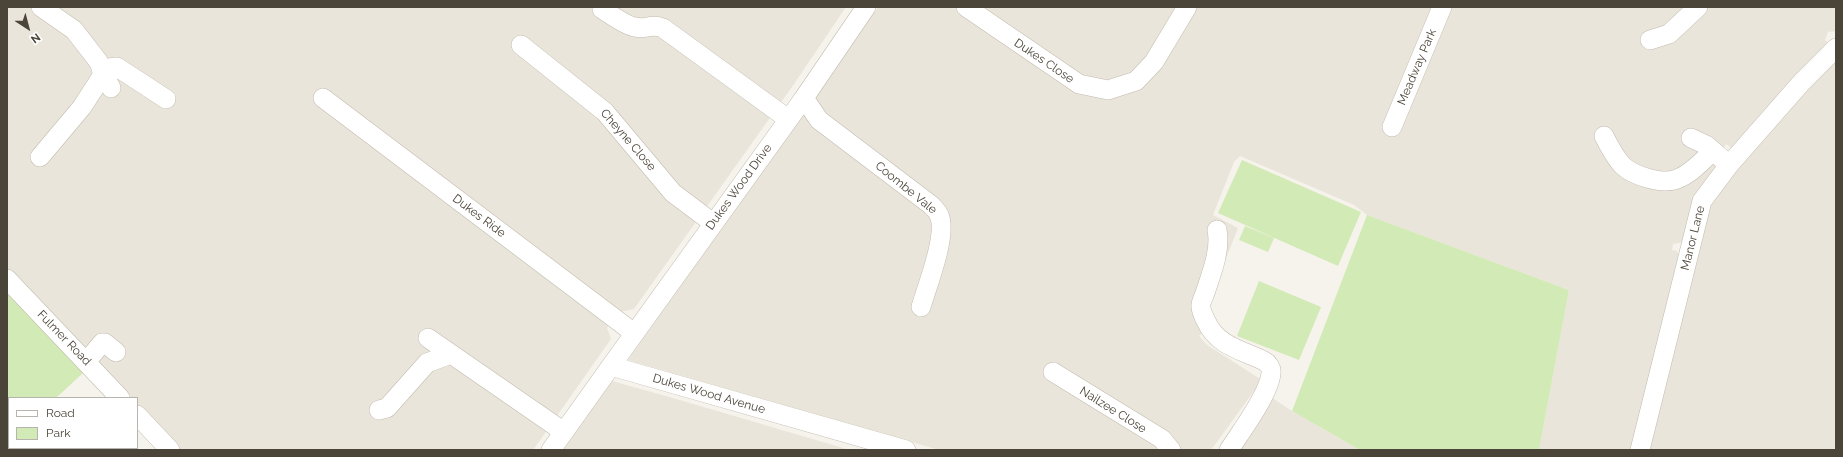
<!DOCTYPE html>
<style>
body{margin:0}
#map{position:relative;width:1843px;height:457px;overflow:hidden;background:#f6f3ec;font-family:Raleway,sans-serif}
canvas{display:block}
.frame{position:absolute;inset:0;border:8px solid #4b4439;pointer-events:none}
.legend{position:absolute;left:8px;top:397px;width:130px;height:52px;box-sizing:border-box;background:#fff;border:1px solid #b7b4b0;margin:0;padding:5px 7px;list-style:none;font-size:12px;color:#4b4439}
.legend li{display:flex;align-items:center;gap:8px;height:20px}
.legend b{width:20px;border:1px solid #b7b4b0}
.north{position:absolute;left:8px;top:8px;width:40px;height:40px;-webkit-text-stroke:3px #fff;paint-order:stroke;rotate:144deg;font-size:11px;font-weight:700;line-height:16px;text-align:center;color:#4b4439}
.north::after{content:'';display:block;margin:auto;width:14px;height:18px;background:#4b4439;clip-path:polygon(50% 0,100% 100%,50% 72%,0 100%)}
</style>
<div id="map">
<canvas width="1843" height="457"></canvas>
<div class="frame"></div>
<ul class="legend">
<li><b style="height:5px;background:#fff"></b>Road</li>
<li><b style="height:11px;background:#d2eab5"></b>Park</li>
</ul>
<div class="north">N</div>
</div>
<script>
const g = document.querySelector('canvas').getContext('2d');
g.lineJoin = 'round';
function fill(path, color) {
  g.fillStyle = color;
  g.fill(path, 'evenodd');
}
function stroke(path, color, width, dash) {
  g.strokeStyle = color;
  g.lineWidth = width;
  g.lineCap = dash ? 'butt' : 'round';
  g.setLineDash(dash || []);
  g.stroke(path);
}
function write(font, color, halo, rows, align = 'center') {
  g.font = font + ' Raleway,sans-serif';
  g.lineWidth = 3;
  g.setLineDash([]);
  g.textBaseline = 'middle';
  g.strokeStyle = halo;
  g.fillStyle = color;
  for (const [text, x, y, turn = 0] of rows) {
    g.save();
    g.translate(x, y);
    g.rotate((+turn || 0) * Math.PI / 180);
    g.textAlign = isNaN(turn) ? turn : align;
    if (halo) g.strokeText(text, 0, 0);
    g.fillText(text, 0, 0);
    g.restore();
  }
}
fill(new Path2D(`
 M7,7h839l-52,77 -160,225 -19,4 -8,15 4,11 -78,111h-355l-41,-45v-7h-7l-123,-125z
 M878,7h958v24l-8,1 -3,8 4,3 -97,106 -6,-5 -7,13 2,7 -38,78 -10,2 -1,6 5,1 3,6 -48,193h-93l30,-160 -202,-75 -13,-10 -114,-49 -6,6 -21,53 25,13 -33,83 7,15 -13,10 8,9 55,35 -51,70h-272l-311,-90z
 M1836,56v394h-190l64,-251z
 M612,381l54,15 184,54h-287z
 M1271,397l21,14 68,39h-129z`), '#eae5da');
fill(new Path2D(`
 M1242,160l119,52 -23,54 -120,-53z
 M1367,215l202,75 -30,160h-179l-68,-39z
 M1245,226l29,12 -6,14 -29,-12z
 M1259,281l62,26 -22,53 -62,-24z
 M7,292l76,81 -27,25h-47v50h23l-1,2h-24z`), '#d2eab5');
const minor = new Path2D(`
 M41,7l33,23 24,31 13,27
 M966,7l113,77 29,6 28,-9 18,-19 33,-55
 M602,9c8,5 24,17 33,18 12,3 15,-4 28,1l125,91
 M1650,40l19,-6 29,-27
 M521,45l84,67 68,81 40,30
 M101,69l16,-2 49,32
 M323,98l311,235
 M804,98l15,22 112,85c3,3 7,7 8,10 9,19 -12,71 -18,92
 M1392,127l50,-120
 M1604,136c5,10 11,21 18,29 11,11 41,20 55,14 14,-5 25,-18 36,-28l16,14
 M1691,138l15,7 7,6
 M40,157l42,-50 22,-34
 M1217,230c4,19 -5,42 -11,60 -1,5 -6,12 -5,17 0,4 3,10 5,14 11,25 36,29 58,40 4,2 8,7 7,12 -1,20 -31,60 -42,77
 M7,279l113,119
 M428,338l136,94
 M86,362l16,-19h3l11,9
 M611,366l193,-268 62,-91
 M1053,372l109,67 9,11
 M379,410l8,-2 40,-45 24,-9
 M137,415l33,35
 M551,450l60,-84 295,84
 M1640,450l62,-249 27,-36 72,-82 35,-35`);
stroke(minor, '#c2bbae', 20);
stroke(minor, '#fff', 19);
write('12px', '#4b4439', '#fff', [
 ["Dukes Close",1044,61,34],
 ["Meadway Park",1417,67,-67],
 ["Cheyne Close",628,140,49],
 ["Dukes Wood Drive",739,187,-54],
 ["Coombe Vale",906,188,39],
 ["Dukes Ride",479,216,37],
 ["Manor Lane",1693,238,-76],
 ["Fulmer Road",64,338,46],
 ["Dukes Wood Avenue",709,394,16],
 ["Nailzee Close",1113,410,32]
]);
</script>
